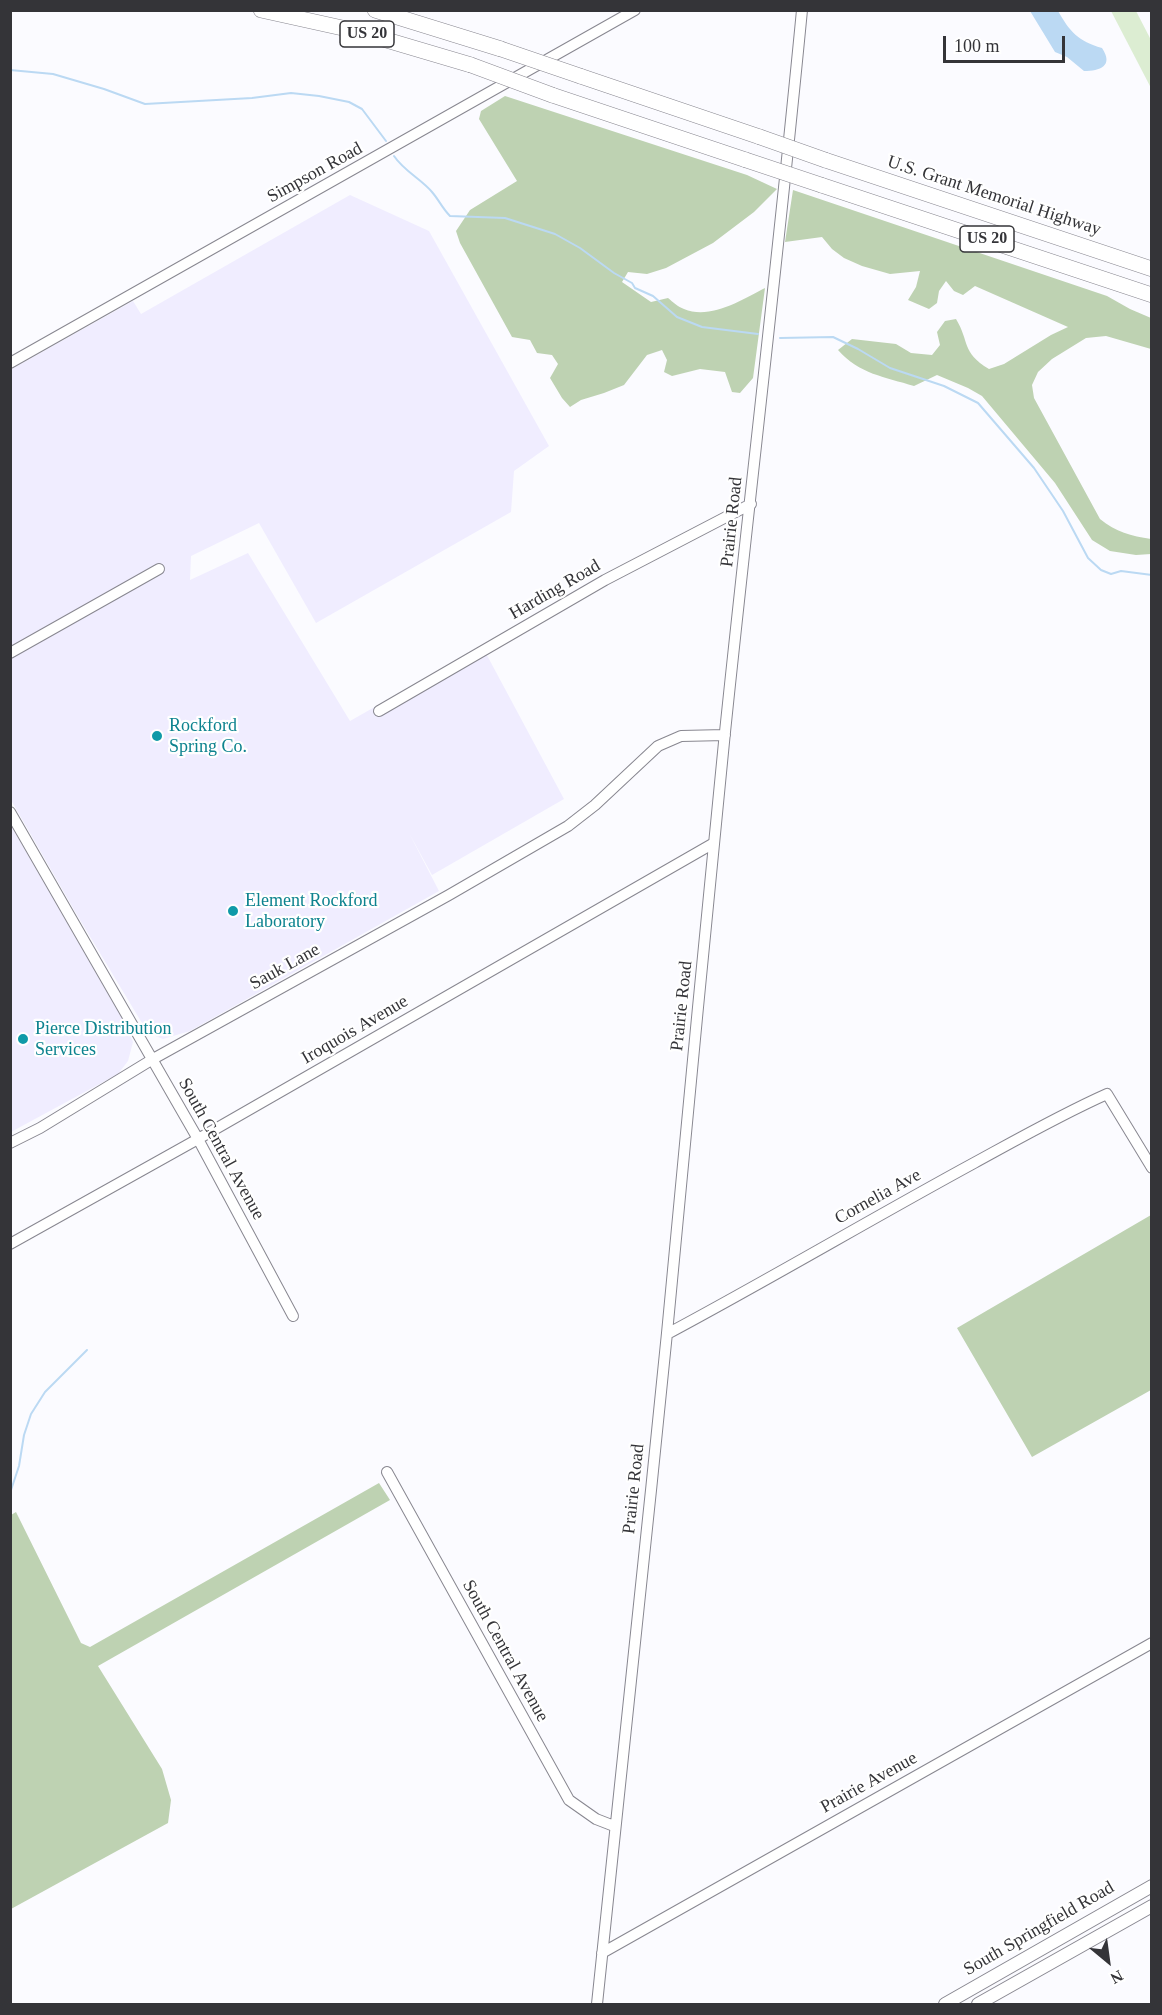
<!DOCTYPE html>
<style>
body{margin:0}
#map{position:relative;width:1162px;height:2015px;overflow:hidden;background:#fbfbff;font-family:Georgia,serif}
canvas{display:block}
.frame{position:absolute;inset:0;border:12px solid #343438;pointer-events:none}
.north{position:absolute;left:1078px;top:1931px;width:60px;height:60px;-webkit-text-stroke:4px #fff;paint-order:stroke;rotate:151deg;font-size:16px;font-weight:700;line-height:24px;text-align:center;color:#343438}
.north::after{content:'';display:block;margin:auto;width:21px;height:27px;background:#343438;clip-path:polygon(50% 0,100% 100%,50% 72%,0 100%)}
.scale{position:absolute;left:943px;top:36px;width:122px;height:27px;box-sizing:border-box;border:3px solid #343438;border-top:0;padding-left:8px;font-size:18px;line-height:21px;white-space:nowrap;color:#343438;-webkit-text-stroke:4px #fff;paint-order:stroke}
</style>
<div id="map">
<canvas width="1162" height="2015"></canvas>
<div class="frame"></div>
<div class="north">N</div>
<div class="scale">100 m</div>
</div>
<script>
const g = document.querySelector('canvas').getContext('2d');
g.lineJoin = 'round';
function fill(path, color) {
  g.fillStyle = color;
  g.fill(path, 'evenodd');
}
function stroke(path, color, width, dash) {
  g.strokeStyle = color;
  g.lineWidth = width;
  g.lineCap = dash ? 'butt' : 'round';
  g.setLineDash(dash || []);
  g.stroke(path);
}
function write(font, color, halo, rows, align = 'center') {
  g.font = font + ' Georgia,serif';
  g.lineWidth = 4.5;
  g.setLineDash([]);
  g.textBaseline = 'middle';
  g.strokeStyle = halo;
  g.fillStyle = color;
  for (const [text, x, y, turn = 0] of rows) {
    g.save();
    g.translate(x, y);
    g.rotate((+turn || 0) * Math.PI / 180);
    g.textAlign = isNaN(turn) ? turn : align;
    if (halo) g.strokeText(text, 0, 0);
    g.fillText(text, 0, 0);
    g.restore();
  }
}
fill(new Path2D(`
 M350,195l79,36 120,215 -35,25 -3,41 -195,111 -57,-100 -68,33 -1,24 58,-27 102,168 132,-75 82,153 -132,76 -23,-42 30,58 -249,140 -27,8 -15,-6 -71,-118 -66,-115 -1,-430 123,-69 8,13z
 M10,824l113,196 10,22 -5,19 -10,13 -107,58z`), '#f0edff');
fill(new Path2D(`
 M1111,11h25l15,29v48z`), '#dcedd2');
fill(new Path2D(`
 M505,96l242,79 30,14 -23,23 -41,31 -47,25 -19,6 -19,-2 -6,10 29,20 17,-4c5,4 10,9 16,11 26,11 58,-9 81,-21l-12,90 -13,15 -8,-1 -7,-20 -25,-3 -28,7 -8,-4 3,-12 -5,-10 -15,5 -23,30 -20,8 -23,7 -11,7 -8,-9 -12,-20 8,-14 -6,-9 -15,-2 -7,-13 -18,-3 -52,-94 -4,-12 14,-21 47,-29 -38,-62 2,-8z
 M793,190l314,106 23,13 21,9v31l-45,-13 -20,2 -34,21 -14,13 -6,13 2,13 66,121c16,13 31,17 51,20v15l-15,1 -26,-4 -18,-11 -37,-57 -73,-87 -14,-8 -31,-13 -23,11c-29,-9 -55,-12 -76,-36l14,-11 44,5 15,9 21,2 8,-10 -3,-13 8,-11 11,-2c14,23 5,33 33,50l15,-5 47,-29 17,-8 -93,-41 -12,9 -9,-4 -8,-10 -7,10 -2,12 -8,6 -21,-9 8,-13 4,-16 -30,3 -28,-8 -18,-8 -12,-9 -10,-12 -37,5z
 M1151,1215v175l-119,67 -75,-129z
 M379,1483l11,17 -292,166 64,103 9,31 -3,23 -157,86v-394l5,-3 65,131 9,4z`), '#bed2b2');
fill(new Path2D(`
 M1030,11h28c12,21 20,30 44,37 12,18 -2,23 -18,23l-17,-14 -12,-5z`), '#bbd9f3');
stroke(new Path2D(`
 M10,70l43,4 51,15 41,15 107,-6 39,-5 28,3 30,6 13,7 24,32
 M394,156c10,15 27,23 38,36 7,8 10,16 18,24l55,2 50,16 25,14 34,25 18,10 3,5 18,8 24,21 25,10 56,7
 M780,338l53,-1 25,12 32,19 54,18 34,17 56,65 29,43 25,47 13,12 10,4 10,-3 31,4
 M10,1493l9,-27 5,-31 7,-21 14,-22 42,-42`), '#bbd9f3', 2);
const minor = new Path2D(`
 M10,363l625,-353
 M10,653l149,-84
 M379,711l226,-131 146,-76
 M10,812l188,327 95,177
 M10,1143l30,-15 113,-69 296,-164 119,-69 27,-21 63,-59 23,-10 44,-1
 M10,1244l188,-105 516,-296
 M667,1334c103,-55 204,-115 307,-171 44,-24 88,-49 133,-69l45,74
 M387,1472l182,328 27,19 18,7
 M602,1953l550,-310
 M597,2004c22,-223 48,-447 70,-671 20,-200 37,-401 58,-601 25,-241 54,-481 77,-722`);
const major = new Path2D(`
 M945,2004l207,-118
 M978,2004l174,-98`);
const highway = new Path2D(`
 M261,10l95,21 115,34
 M375,10l126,39
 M580,76l180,61
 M552,95l194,65
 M825,160l327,109
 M821,185l331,110`);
stroke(minor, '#888790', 12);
stroke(major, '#888790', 14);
stroke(highway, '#888790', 16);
stroke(minor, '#fff', 10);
stroke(major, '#fff', 12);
stroke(highway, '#fff', 15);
const highwayBridge = new Path2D(`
 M501,49l79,27
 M471,65l81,30
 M760,137l65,23
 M746,160l75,25`);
stroke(highwayBridge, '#888790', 16, []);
stroke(highwayBridge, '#fff', 15);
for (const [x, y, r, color] of [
 [157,736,6,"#0f9aa8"],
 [233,911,6,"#0f9aa8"],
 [23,1039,6,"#0f9aa8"]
]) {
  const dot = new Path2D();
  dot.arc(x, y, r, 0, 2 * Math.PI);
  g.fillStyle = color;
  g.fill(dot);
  stroke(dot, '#fff', 2);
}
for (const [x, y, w] of [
 [367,34,54],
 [987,239,54]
]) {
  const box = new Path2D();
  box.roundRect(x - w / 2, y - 13, w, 26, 4.5);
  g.fillStyle = '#fff';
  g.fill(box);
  stroke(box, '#343438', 1.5);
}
write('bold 16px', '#343438', null, [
 ["US 20",367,34],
 ["US 20",987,239]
]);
write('18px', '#343438', '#fff', [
 ["Simpson Road",315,173,-29],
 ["U.S. Grant Memorial Highway",994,196,18],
 ["Prairie Road",732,522,-84],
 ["Harding Road",555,590,-30],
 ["Sauk Lane",285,967,-29],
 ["Prairie Road",682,1006,-84],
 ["Iroquois Avenue",355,1030,-30],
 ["South Central Avenue",221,1149,61],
 ["Cornelia Ave",878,1197,-29],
 ["Prairie Road",634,1489,-84],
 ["South Central Avenue",505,1651,61],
 ["Prairie Avenue",869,1783,-29],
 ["South Springfield Road",1039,1929,-30]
]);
write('18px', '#0d838f', '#fff', [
 ["Rockford",169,726],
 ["Spring Co.",169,747],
 ["Element Rockford",245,901],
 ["Laboratory",245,922],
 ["Pierce Distribution",35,1029],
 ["Services",35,1050]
], 'left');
</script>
